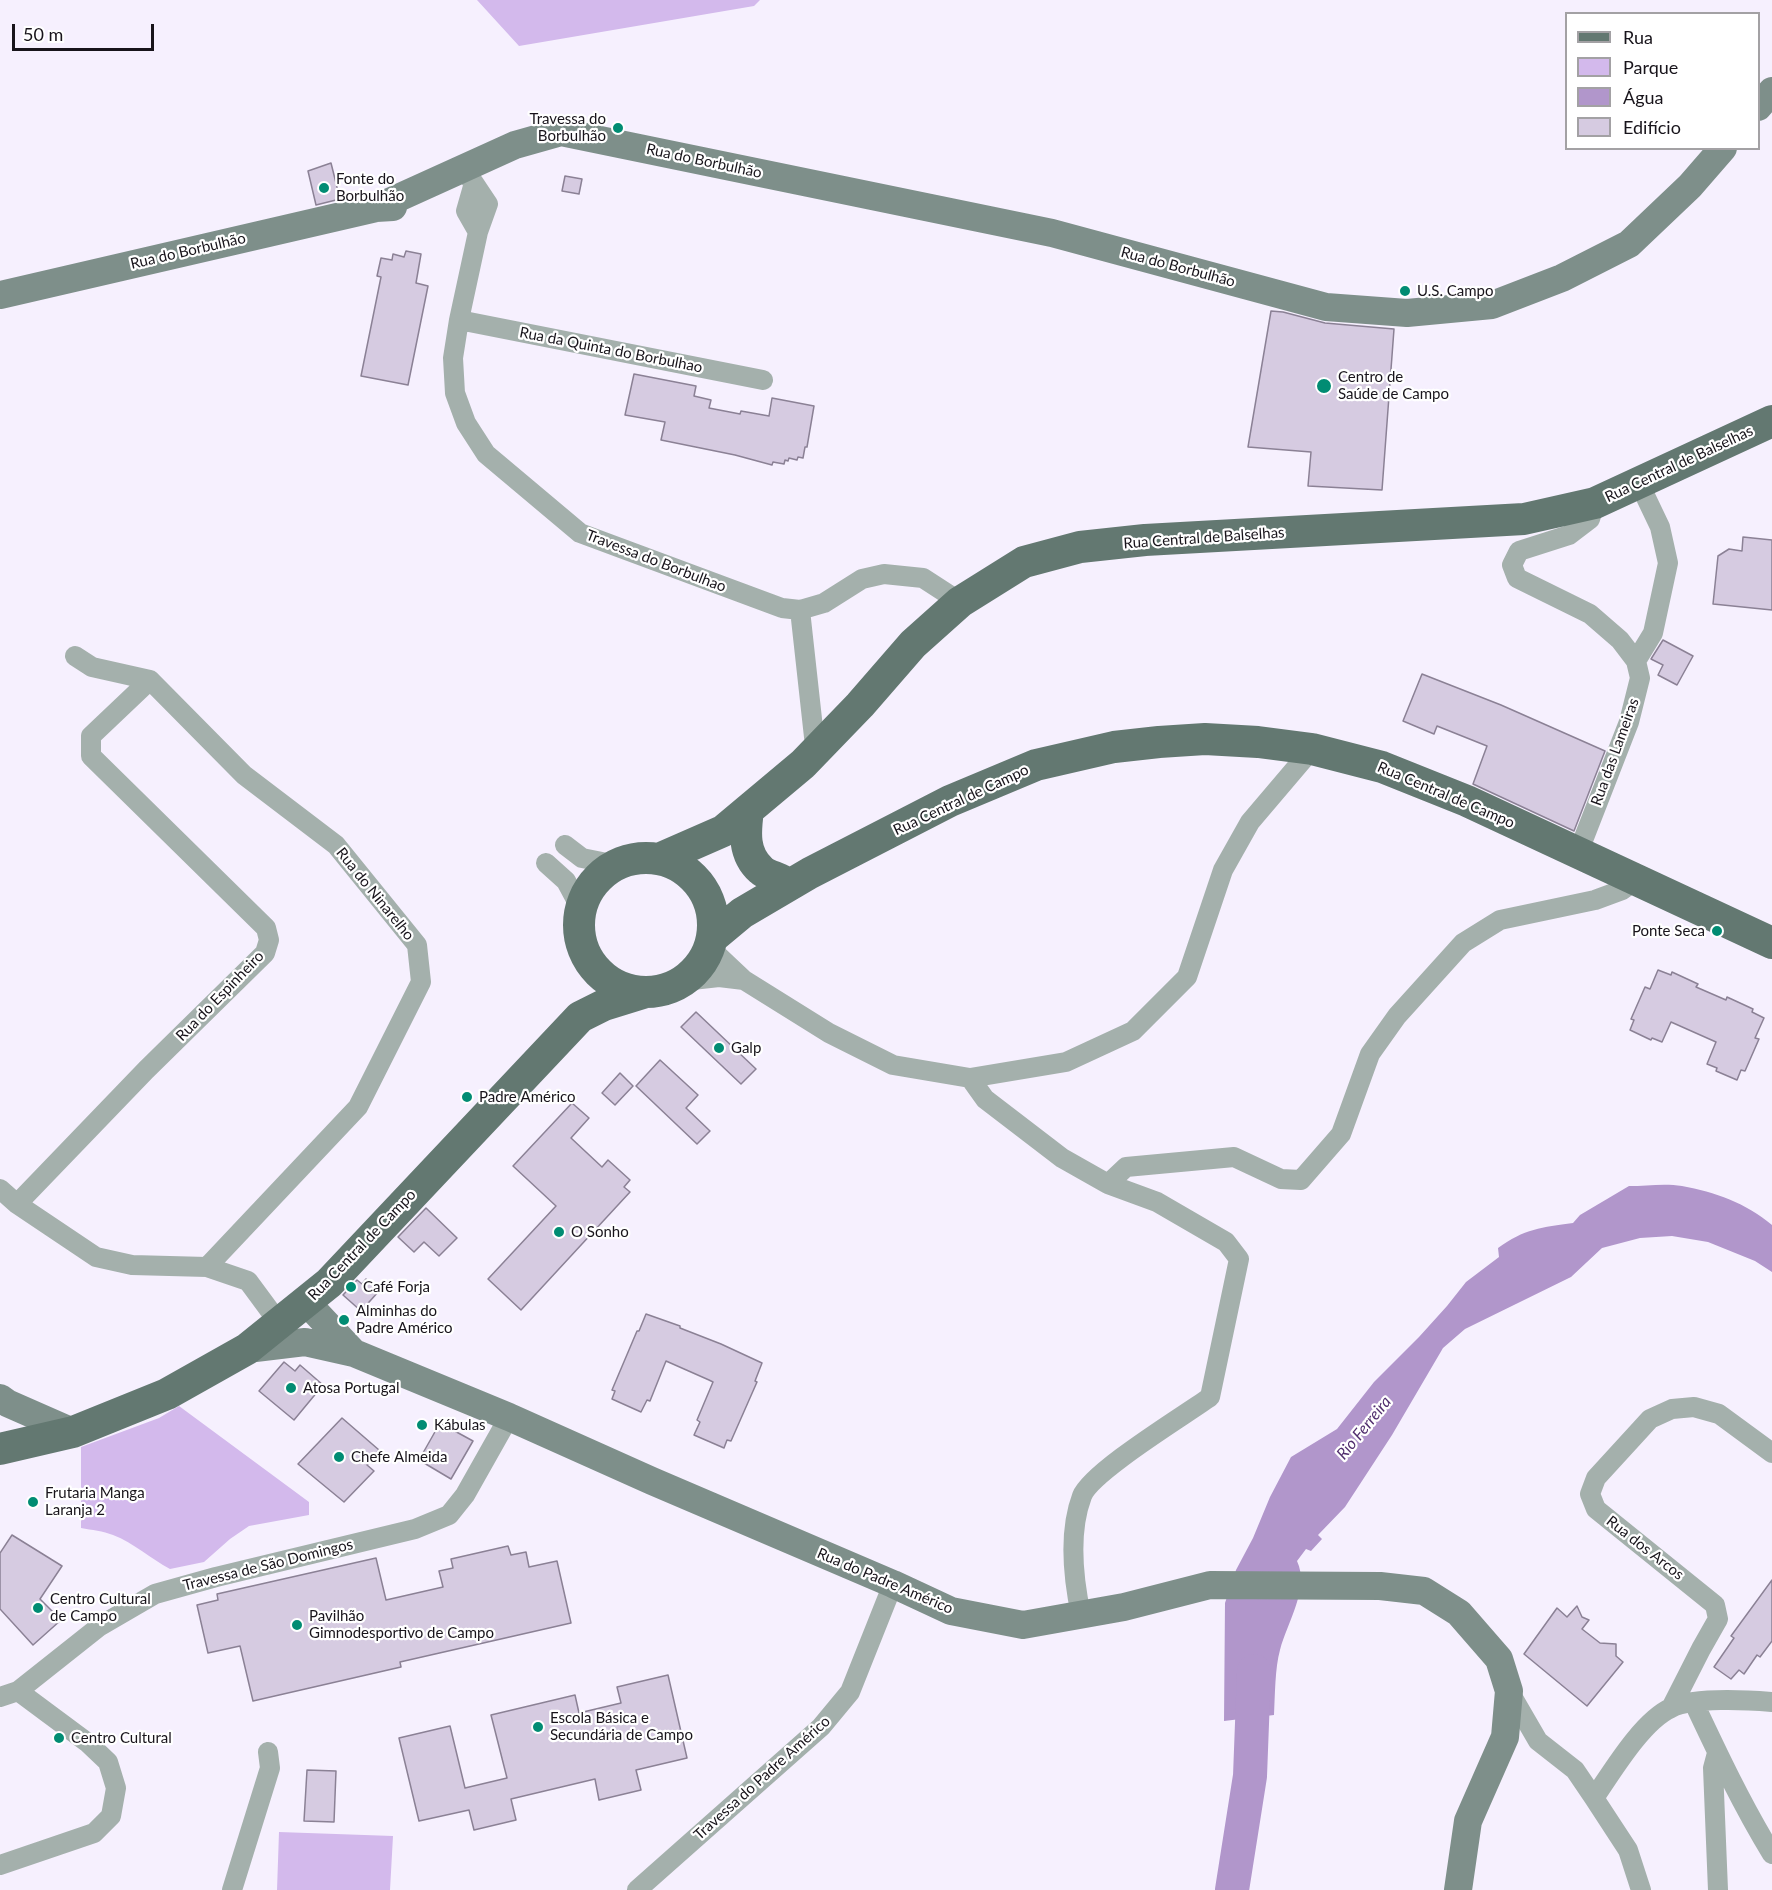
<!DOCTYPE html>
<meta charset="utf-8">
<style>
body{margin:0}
#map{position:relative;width:1772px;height:1890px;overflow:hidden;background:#f6f0fe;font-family:Lato,sans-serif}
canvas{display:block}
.legend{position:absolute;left:1565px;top:12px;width:195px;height:138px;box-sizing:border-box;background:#fff;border:2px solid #a3a1a4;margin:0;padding:8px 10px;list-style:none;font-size:18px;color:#18141b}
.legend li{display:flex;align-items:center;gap:12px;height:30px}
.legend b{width:30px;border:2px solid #a3a1a4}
.scale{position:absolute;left:12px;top:24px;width:142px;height:27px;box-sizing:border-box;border:3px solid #18141b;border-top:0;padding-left:8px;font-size:18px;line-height:21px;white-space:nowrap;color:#18141b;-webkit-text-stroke:4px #fff;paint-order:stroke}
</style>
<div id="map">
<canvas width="1772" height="1890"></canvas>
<ul class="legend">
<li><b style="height:8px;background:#637871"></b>Rua</li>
<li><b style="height:16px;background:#d3b9ec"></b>Parque</li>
<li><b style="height:16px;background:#b196cb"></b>Água</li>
<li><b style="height:16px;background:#d6cbe1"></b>Edifício</li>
</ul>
<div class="scale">50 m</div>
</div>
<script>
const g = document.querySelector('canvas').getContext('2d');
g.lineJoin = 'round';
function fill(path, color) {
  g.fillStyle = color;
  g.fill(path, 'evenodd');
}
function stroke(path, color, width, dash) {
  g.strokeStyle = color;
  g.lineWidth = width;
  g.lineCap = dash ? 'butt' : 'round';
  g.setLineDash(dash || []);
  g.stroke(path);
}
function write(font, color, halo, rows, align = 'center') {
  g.font = font + ' Lato,sans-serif';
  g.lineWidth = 4.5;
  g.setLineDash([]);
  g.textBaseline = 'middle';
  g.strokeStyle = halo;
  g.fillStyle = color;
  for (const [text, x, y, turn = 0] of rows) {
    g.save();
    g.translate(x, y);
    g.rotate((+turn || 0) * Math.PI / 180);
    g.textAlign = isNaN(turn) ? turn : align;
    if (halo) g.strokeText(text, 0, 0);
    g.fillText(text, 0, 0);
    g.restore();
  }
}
fill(new Path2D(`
 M477,0h283l-6,6 -235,40z
 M179,1406l130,96v13l-60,11 -19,13 -26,23 -34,7c-19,-10 -36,-26 -57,-34 -10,-4 -21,-5 -32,-7v-81l78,-29z
 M279,1832l114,4 -3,54h-113z`), '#d3b9ec');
fill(new Path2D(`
 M1629,1186c17,0 36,-3 53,0 33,6 64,17 90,39v47l-17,-11 -47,-19 -36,-6 -32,2 -38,10 -31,29 -106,52 -22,19 -51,87 -47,72 -27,28 4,4 -11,12 -5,-2 -9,12c13,27 -10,62 -17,89 -5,17 -5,46 -6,65l-50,6 1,-118 11,-33 17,-32 17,-41 21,-40 46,-28 37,-47 45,-45 28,-31 19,-24 33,-25 -1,-9c26,-19 44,-21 75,-25l7,-8z`), '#b196cb');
stroke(new Path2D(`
 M1232,1890l18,-114 4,-105`), '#b196cb', 34);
const building = new Path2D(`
 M331,163l9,36 -24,6 -8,-34z
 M565,176l17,3 -3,15 -17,-3z
 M406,251l15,3 -5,29 12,3 -20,99 -47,-9 20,-99 -4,-1 4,-18 11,2 1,-6 11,3z
 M1271,311l12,1 42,11 69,6 -12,161 -74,-4 3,-34 -63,-5z
 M634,374l62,12 -2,10 17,4 -2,8 31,6 1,-3 28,5 3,-18 42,8 -7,41h-2l-2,11 -5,-1 -1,3 -8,-2 -1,3 -3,-1 -1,4 -11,-2 -1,3 -37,-10 -74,-15 4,-18 -40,-7z
 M1743,537l29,3v70l-59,-6 5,-48 11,-7 13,2z
 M1663,640l30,16 -16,29 -19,-10 5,-10 -12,-6z
 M1422,674l79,31 104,46 -31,80 -101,-47 14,-38 -50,-20 -3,8 -31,-13z
 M1658,970l13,5 1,-3 26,12 -2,3 30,13 1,-3 26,12 -1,3 12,6 -9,20 4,1 -14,32 -4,-1 -4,10 -21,-9 1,-3 -10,-4 9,-22 -45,-20 -9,20 -10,-4 -1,2 -21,-10 4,-10 -3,-1 14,-32 5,2z
 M696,1012l60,57 -15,15 -60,-57z
 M660,1060l38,35 -12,13 24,23 -13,13 -61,-58z
 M620,1073l13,13 -18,19 -13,-12z
 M572,1103l17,15 -18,20 31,29 6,-7 22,20 -6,7 6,5 -109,118 -33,-31 68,-73 -43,-40z
 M426,1208l31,30 -18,18 -15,-14 -10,10 -16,-15z
 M366,1279l13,12 -18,20 -18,-16 14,-15 5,4z
 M646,1314l34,12v2l41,16 41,19 -7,18 2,1 -26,59 -4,-1 -3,8 -30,-13 6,-13 -3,-2 16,-38 -4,-2 -43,-19 -16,40 -3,-1 -6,12 -29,-13 3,-8 -3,-1 25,-59h2z
 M284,1362l11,9 5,-6 23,20 -29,35 -35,-29z
 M342,1418l37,32 -12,15 7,6 -30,31 -46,-38z
 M440,1423l33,18 -22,38 -32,-19z
 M12,1535l50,31 -22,33 21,21 -28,25 -33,-36v-56z
 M508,1546l3,9 15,-3 3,15 28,-6 14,62 -171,39 1,5 -148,34 -13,-55 -32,7 -11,-48 21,-5 -1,-6 159,-36 10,42 57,-13 -4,-16 14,-3 -2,-9z
 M1772,1580v61l-12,16 -3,-2 -13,19 -5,-4 -8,9 -17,-12 20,-29 -3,-2z
 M1577,1606l5,11 7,3 -7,9 18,14 16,1v12l7,6 -36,44 -63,-52 33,-46 10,9z
 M668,1675l19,83 -51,12 5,20 -42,10 -4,-21 -84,20 5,21 -42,10 -5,-20 -50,11 -20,-83 51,-12 15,62 42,-10 -16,-63 84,-20 4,18 42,-10 -4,-16z
 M307,1770l29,1 -2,51 -30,-1z`);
fill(building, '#d6cbe1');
stroke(building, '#8b8195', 1.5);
stroke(new Path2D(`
 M462,169l12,14 14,21 -10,28 -19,88 -6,38 2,35 11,30 20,31 94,79 202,75 18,2 24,-7 38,-24 22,-5 39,4 37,24
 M474,183l-8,28 12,21
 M459,320l304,60
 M800,610l14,127 4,11
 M75,656l17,11 58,13 94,95 92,70 81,100 4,37 -63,125 -151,160
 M1636,661l17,-28 15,-70 -8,-36 -21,-44
 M565,845l17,13 35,7
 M1578,853l51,-131 11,-44 -4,-17 -16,-21 -30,-26 -73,-36 -5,-13 7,-14 50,-16 21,-16 5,-16
 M546,863l20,18 15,28
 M709,947l35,33 85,53 64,32 77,13 96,-16 67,-31 54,-54 36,-107 27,-48 62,-73
 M683,981l36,-4 25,3
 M970,1078l15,21 77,59 46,26 49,18 69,40 13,17 -29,138c-25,18 -119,75 -128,99 -14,37 -9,81 -1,119
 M1108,1184l18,-17 108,-10 47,22 20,1 40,-46 29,-80 27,-38 66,-73 37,-23 95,-20 27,-10 14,-10
 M0,1189l17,15 79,53 36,8 75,2 41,14 31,42
 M17,1204l129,-134 119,-117 4,-13 -3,-12 -175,-172v-20l59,-56
 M1509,1691l29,50 37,29 19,28 34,52 13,40
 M0,1697l18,-6 82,-65 55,-32 61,-17 199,-48 34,-14 16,-20 44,-78
 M1694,1703c24,51 48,102 78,151
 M1671,1708l30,-59 17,-30 -3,-14 -119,-96 -6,-15 6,-16 54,-59 22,-10 22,-2 25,7 53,39
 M1717,1753l-4,15 5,122
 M1594,1798c18,-26 48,-77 77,-90 22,-11 76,-8 101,-6
 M0,1865l94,-32 17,-17 5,-28 -8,-26 -20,-19 -70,-52
 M232,1890l38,-122 -2,-16
 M637,1890l184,-163 29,-35 43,-108`), '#a4b0ac', 20);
stroke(new Path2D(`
 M1758,107l14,-16
 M376,208l139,-63 46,-13 491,101 274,74 81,6 85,-8 70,-27 67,-34 61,-58 33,-38
 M0,295l376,-87 17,-1
 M307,1303l47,50
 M247,1349l58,-7 49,11 155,64 143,64 241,103 58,27 72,14 101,-18 86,-22 170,1 44,5 35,22 40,46 10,32 -4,46 -37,84 -10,69
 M0,1398l7,5 66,29`), '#7e8f8a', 28);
stroke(new Path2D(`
 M748,810c-3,22 -5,44 13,60 5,5 15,7 22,11
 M579 925a67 67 0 1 1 134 0a67 67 0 1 1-134 0Z
 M659,859l64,-28 80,-67 57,-59 53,-61 47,-42 64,-40 56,-15 65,-7 379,-21 71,-16 177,-82
 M712,938l30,-25 68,-40 140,-72 86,-36 78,-18 45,-5 46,-3 53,3 54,7 70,18 85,34 305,142
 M0,1449l73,-17 94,-38 80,-45 82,-66 251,-266 24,-12 42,-13`), '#637871', 32);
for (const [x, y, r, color] of [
 [618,128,6,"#018c73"],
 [324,188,6,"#018c73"],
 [1405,291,6,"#018c73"],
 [1324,386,8,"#018c73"],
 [1717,931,6,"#018c73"],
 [719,1048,6,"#018c73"],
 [467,1097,6,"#018c73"],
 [559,1232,6,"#018c73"],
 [351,1287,6,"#018c73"],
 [344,1320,6,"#018c73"],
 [291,1388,6,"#018c73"],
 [422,1425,6,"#018c73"],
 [339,1457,6,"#018c73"],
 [33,1502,6,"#018c73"],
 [38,1608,6,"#018c73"],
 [297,1625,6,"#018c73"],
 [538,1727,6,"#018c73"],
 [59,1738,6,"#018c73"]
]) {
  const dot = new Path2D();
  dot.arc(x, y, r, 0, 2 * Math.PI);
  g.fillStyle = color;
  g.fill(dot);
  stroke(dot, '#fff', 2);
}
write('15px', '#18141b', '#fff', [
 ["Travessa do",606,119,"right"],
 ["Borbulhão",606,136,"right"],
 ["Fonte do",336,179],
 ["Borbulhão",336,196],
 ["U.S. Campo",1417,291],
 ["Centro de",1338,377],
 ["Saúde de Campo",1338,394],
 ["Ponte Seca",1705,931,"right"],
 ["Galp",731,1048],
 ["Padre Américo",479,1097],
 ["O Sonho",571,1232],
 ["Café Forja",363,1287],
 ["Alminhas do",356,1311],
 ["Padre Américo",356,1328],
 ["Atosa Portugal",303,1388],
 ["Kábulas",434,1425],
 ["Chefe Almeida",351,1457],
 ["Frutaria Manga",45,1493],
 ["Laranja 2",45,1510],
 ["Centro Cultural",50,1599],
 ["de Campo",50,1616],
 ["Pavilhão",309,1616],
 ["Gimnodesportivo de Campo",309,1633],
 ["Escola Básica e",550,1718],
 ["Secundária de Campo",550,1735],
 ["Centro Cultural",71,1738]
], 'left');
write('15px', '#18141b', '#fff', [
 ["Rua do Borbulhão",704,161,12],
 ["Rua do Borbulhão",188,251,-13],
 ["Rua do Borbulhão",1178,267,15],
 ["Rua da Quinta do Borbulhao",611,350,11],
 ["Rua Central de Balselhas",1679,464,-25],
 ["Rua Central de Balselhas",1204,538,-4],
 ["Travessa do Borbulhao",656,561,21],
 ["Rua das Lameiras",1615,752,-70],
 ["Rua Central de Campo",1446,795,23],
 ["Rua Central de Campo",961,800,-25],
 ["Rua do Ninarelho",375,894,51],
 ["Rua do Espinheiro",220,996,-46],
 ["Rua Central de Campo",362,1245,-46],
 ["Rua dos Arcos",1645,1548,38],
 ["Travessa de São Domingos",268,1565,-14],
 ["Rua do Padre Américo",885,1581,23],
 ["Travessa do Padre Américo",762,1778,-42]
]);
write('italic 16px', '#502d6d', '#fff', [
 ["Rio Ferreira",1364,1428,-51]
]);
</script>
